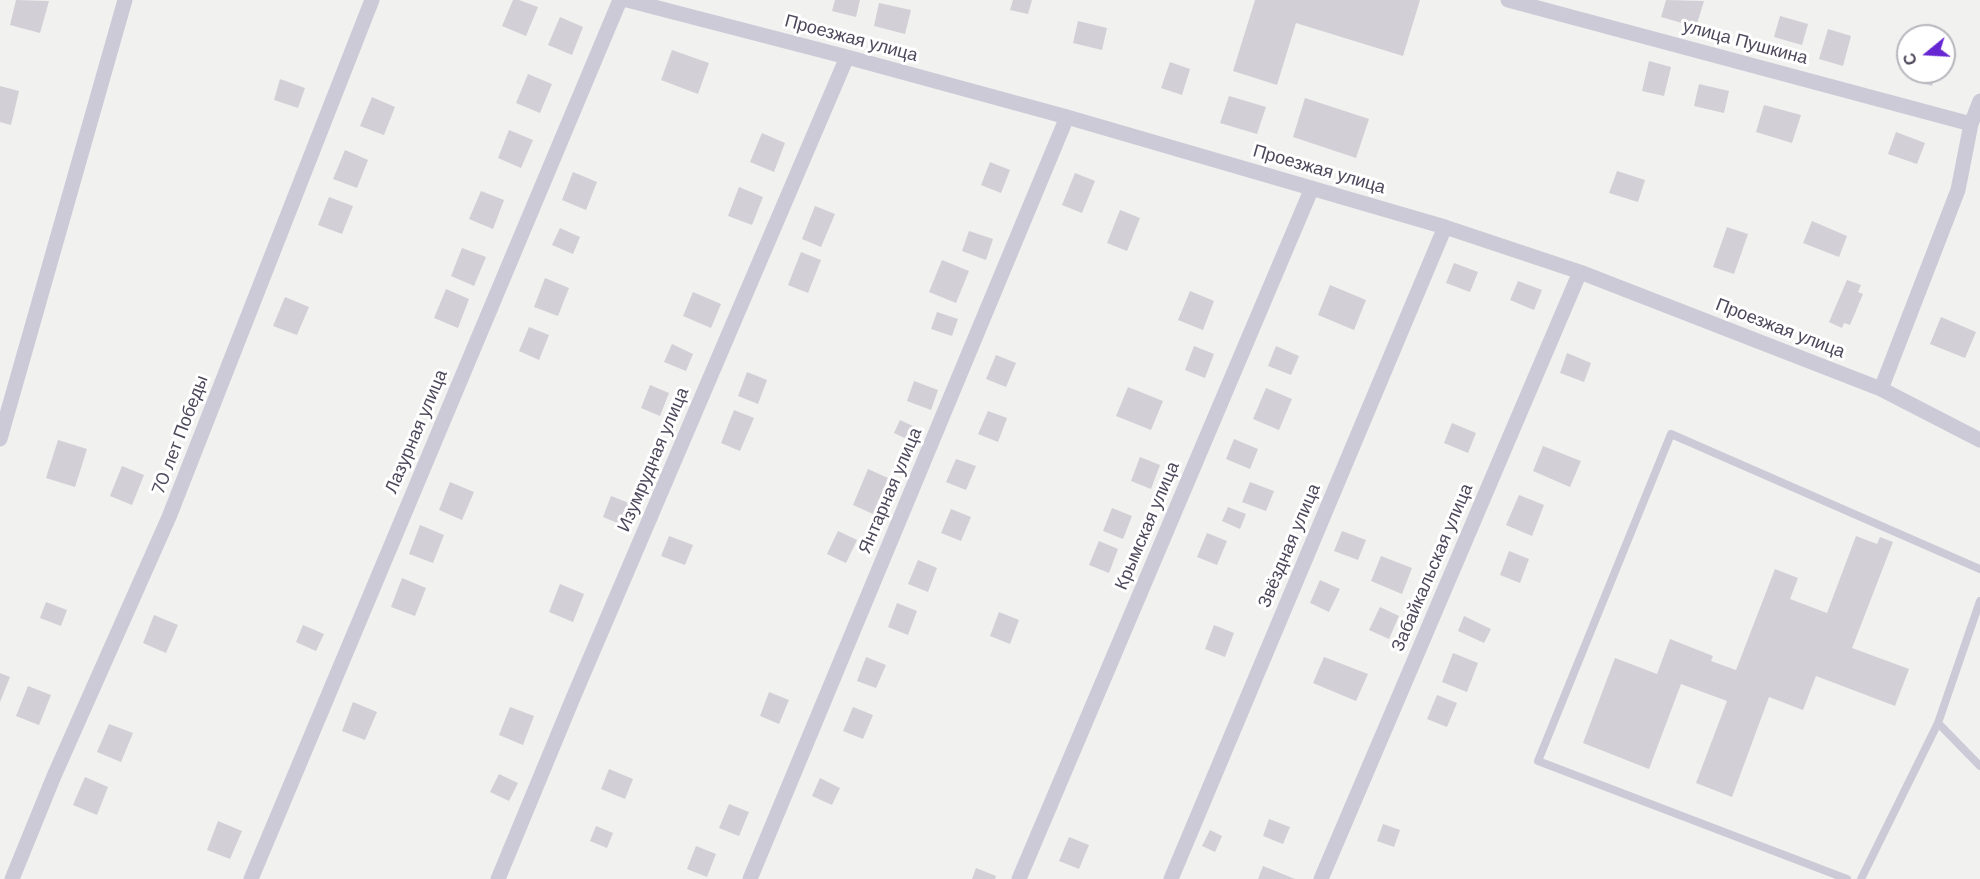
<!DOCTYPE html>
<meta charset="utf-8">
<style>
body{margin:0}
#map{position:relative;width:1980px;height:879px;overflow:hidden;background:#f1f1ef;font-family:"DM Sans",sans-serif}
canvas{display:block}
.north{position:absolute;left:1896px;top:24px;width:60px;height:60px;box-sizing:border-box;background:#fff;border:2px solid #b8b6bd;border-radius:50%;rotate:252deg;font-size:16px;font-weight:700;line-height:24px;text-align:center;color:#4e485b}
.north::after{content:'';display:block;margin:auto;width:21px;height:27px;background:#6627d3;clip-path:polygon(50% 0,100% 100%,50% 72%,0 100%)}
</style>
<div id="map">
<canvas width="1980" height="879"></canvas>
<div class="north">С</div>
</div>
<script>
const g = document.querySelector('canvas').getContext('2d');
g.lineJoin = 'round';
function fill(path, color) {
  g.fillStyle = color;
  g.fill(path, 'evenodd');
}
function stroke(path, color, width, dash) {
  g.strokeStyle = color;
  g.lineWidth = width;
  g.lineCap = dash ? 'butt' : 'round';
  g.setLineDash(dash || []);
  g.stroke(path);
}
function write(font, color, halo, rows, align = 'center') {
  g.font = font + ' "DM Sans",sans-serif';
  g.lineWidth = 6;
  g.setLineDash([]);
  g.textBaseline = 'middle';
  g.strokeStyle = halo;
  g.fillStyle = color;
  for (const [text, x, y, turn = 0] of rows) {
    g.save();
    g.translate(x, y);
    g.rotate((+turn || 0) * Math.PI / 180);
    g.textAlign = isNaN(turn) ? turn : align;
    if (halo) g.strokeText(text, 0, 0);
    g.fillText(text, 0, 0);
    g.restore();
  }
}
fill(new Path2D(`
 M16,0l33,1 -9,32 -30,-8z
 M513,0h6l19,7 -12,29 -24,-10z
 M835,0h25l-4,17 -24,-6z
 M1013,0h19l-4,14 -18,-4z
 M1255,0h165l-17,56 -107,-33 -19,62 -44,-14z
 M1666,0l38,1 -8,26 -35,-10z
 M879,3l32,7 -6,24 -31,-8z
 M1780,16l28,8 -6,21 -28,-8z
 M560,17l23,10 -11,28 -24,-10z
 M1078,21l29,7 -5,22 -29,-7z
 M1828,29l23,7 -8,30 -24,-7z
 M672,50l37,13 -11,31 -37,-14z
 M1649,61l22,6 -7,29 -22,-5z
 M1170,62l20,7 -8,26 -21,-7z
 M1918,72h18l-4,14 -17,-5z
 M528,74l24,10 -12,29 -24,-10z
 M280,79l25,9 -7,20 -24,-8z
 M1699,84l30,7 -5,22 -30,-7z
 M0,86l19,5 -8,34 -11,-3z
 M1229,96l37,11 -9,27 -37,-11z
 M372,97l23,10 -11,28 -24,-9z
 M1305,98l64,21 -13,39 -63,-21z
 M1764,105l37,10 -9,28 -36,-11z
 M509,130l24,10 -12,28 -23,-10z
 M1896,132l29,11 -8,21 -29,-10z
 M762,133l23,10 -11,29 -24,-10z
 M345,150l23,10 -11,28 -24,-9z
 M990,162l20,8 -9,23 -20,-8z
 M1617,171l28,9 -7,22 -29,-9z
 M573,172l24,10 -11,28 -24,-10z
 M1075,173l20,8 -13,32 -20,-8z
 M739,187l24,10 -11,28 -24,-9z
 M481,191l23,9 -11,29 -24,-10z
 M329,197l24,9 -11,28 -24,-9z
 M815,206l20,8 -14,33 -19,-8z
 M1120,210l20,8 -13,33 -20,-8z
 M1812,221l35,15 -8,21 -36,-14z
 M1727,227l21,7 -14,40 -21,-7z
 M560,228l20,9 -7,17 -21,-9z
 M969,231l24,8 -7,21 -24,-9z
 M462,248l24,9 -12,29 -23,-10z
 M801,252l20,8 -13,33 -20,-8z
 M942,260l27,11 -13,32 -27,-11z
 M1454,263l24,9 -8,20 -24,-9z
 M545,278l24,10 -11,28 -24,-9z
 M1847,280l14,5 -3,7 5,2 -13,31 -6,-2 -2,5 -13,-6z
 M1518,281l24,9 -8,20 -24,-10z
 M1330,285l36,15 -12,30 -36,-15z
 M446,289l23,10 -11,29 -24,-10z
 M1190,291l24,10 -11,29 -25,-10z
 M693,292l28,12 -10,24 -28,-12z
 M285,297l24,10 -12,28 -24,-9z
 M937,312l21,7 -6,17 -21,-7z
 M1941,317l35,15 -11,26 -35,-14z
 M529,327l20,8 -10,25 -20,-9z
 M672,344l21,10 -7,17 -22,-9z
 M1194,346l20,8 -9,24 -20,-8z
 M1276,346l23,10 -8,19 -23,-9z
 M1567,353l24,10 -7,19 -24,-9z
 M996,355l20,8 -10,24 -20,-8z
 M747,372l20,8 -9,24 -20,-8z
 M914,381l24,9 -7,20 -24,-9z
 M650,385l19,8 -9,23 -19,-8z
 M1128,387l35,14 -12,29 -35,-14z
 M1266,388l26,11 -13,31 -26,-11z
 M734,410l20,8 -14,33 -19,-8z
 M988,411l19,7 -9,24 -20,-8z
 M900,420l15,7 -6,13 -15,-7z
 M1452,423l24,10 -8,20 -24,-10z
 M1234,439l24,10 -8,20 -24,-10z
 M58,440l29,9 -12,38 -29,-9z
 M1543,446l38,15 -11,26 -37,-16z
 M1140,457l20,8 -9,24 -20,-8z
 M956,459l20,7 -10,24 -20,-8z
 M122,466l22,9 -12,30 -22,-9z
 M868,469l20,9 -15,36 -20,-9z
 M450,482l24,10 -12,28 -23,-10z
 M1250,482l24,9 -8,20 -24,-9z
 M1519,495l25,10 -12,31 -26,-11z
 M611,496l18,7 -9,21 -17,-7z
 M1228,507l18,7 -6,15 -18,-8z
 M1112,508l20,8 -9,23 -20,-8z
 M951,509l20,8 -10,24 -20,-8z
 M420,525l24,10 -11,28 -24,-9z
 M838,531l19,9 -11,23 -19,-9z
 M1342,531l24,9 -8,20 -24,-9z
 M1207,533l20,8 -10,24 -20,-8z
 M669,536l24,9 -8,20 -24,-9z
 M1856,536l21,8 3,-7 13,5 -41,106 57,21 -14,37 -79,-30 -13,34 -34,-13 -37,100 -36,-14 31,-82 -46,-17 -32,85 -66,-26 32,-85 42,16 13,-35 43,17 -2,5 25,9 39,-101 23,9 -8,21 37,14z
 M1099,541l19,8 -9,24 -20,-8z
 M1509,551l20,8 -9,24 -20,-8z
 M1381,556l31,12 -10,26 -31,-13z
 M918,560l19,8 -9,24 -20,-8z
 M402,578l24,10 -11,28 -24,-9z
 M1320,580l20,9 -11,23 -19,-9z
 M560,584l24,10 -11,28 -24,-10z
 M46,602l21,8 -6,16 -21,-8z
 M897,603l20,8 -9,24 -20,-8z
 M1380,607l19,9 -10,23 -20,-9z
 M999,612l20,8 -9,24 -20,-8z
 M154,615l24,10 -12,28 -23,-10z
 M1464,616l27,13 -7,14 -26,-12z
 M303,625l21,9 -8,17 -20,-9z
 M1214,625l20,8 -9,24 -20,-8z
 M1453,653l25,10 -11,29 -25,-10z
 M866,657l20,8 -10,23 -19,-7z
 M1324,657l44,17 -12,27 -43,-18z
 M0,673l10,4 -10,25z
 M28,686l23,9 -12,30 -23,-9z
 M769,692l20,8 -10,24 -19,-8z
 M1437,695l20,8 -10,24 -20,-8z
 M353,702l24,10 -12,28 -23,-9z
 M510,707l24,9 -11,29 -24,-10z
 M853,707l20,8 -10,24 -20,-8z
 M109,724l24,9 -12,29 -24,-10z
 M609,769l24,10 -8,20 -24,-10z
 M499,774l19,9 -9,18 -19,-9z
 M85,777l23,10 -11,28 -24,-10z
 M820,778l20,10 -8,17 -20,-9z
 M729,804l20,8 -10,24 -20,-8z
 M1269,819l21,8 -7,17 -20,-8z
 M218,821l24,10 -12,28 -23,-9z
 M1383,824l17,6 -6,17 -17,-6z
 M596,826l17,7 -6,15 -17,-7z
 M1210,830l12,6 -7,16 -13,-6z
 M1069,837l20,8 -10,24 -20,-8z
 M696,846l20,8 -9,23 -20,-8z
 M1263,866l32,13h-37z
 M976,868l20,8 -1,3h-23z`), '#d3cfd6');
stroke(new Path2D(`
 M1938,723l42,43
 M1847,879l-309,-118 133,-327 309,135
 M1861,879l77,-156 42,-122`), '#cdcad8', 8);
stroke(new Path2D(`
 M627,0l220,57 220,60 378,110 135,45 301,117 99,51
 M1508,0l463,124
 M1881,389l77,-199 13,-66 9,-23
 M0,439l125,-439
 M12,879l42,-103 115,-259 203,-517
 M251,879l369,-879
 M498,879l75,-181 274,-641
 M750,879l317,-762
 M1019,879l293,-691
 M1171,879l274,-652
 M1321,879l259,-607`), '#cdcad8', 15);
write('18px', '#4e485b', '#fff', [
 ["Проезжая улица",851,39,15],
 ["улица Пушкина",1745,43,15],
 ["Проезжая улица",1319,170,16],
 ["Проезжая улица",1780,329,21],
 ["Лазурная улица",417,432,-67],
 ["70 лет Победы",181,435,-69],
 ["Изумрудная улица",654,460,-67],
 ["Янтарная улица",891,491,-67],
 ["Крымская улица",1148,526,-67],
 ["Звёздная улица",1290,546,-67],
 ["Забайкальская улица",1433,568,-67]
]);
</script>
